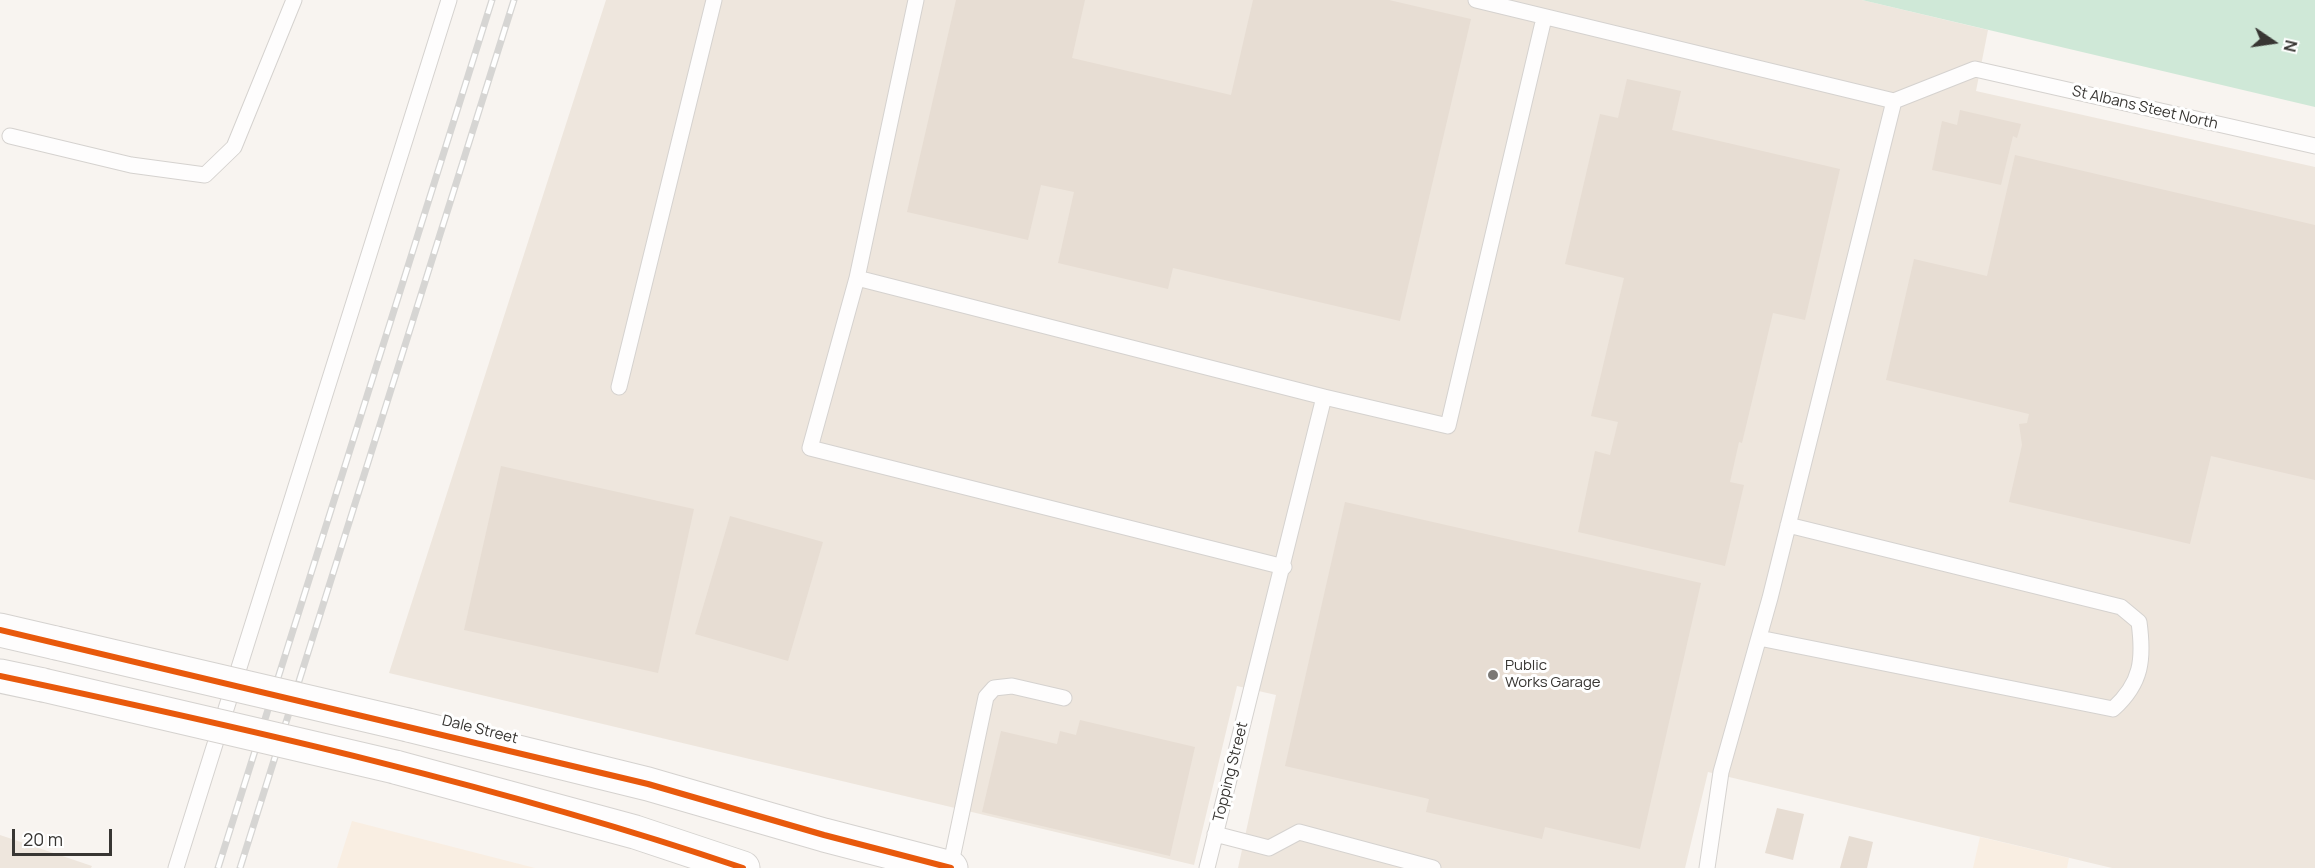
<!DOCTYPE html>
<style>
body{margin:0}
#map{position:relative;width:2315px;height:868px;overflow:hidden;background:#f8f4f0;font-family:Manrope,sans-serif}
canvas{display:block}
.north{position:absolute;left:2243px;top:12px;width:60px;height:60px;-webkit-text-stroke:4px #fff;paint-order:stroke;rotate:103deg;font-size:16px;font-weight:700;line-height:24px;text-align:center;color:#383633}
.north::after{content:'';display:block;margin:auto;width:21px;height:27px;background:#383633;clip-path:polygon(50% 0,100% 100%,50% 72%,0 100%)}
.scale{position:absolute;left:12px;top:829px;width:100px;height:27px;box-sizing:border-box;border:3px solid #383633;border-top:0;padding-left:8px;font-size:18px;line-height:21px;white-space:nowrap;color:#383633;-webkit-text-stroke:4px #fff;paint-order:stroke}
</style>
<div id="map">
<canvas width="2315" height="868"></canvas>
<div class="north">N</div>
<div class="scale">20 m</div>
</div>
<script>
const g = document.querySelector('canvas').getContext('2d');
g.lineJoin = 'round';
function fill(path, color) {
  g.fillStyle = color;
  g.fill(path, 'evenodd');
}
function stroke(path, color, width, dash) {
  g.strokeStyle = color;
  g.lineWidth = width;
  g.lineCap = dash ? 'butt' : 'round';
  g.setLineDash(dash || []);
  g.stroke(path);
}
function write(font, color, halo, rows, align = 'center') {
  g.font = font + ' Manrope,sans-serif';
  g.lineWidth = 6;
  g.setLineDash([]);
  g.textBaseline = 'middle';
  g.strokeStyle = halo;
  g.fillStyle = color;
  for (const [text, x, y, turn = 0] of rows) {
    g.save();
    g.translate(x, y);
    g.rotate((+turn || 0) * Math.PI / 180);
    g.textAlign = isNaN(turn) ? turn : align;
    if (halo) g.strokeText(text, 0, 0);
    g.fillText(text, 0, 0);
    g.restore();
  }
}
fill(new Path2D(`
 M352,821l183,47h-198z
 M1980,837l89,21 -2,10h-94z`), '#f9eee2');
fill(new Path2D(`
 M606,0h1256l126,30 -12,61 339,76v701h-203l-404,-96 -23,96h-447l38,-173 -39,-9 -43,179 -805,-192z
 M0,835l92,31 -1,2h-91z`), '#eee6dd');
fill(new Path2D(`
 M1862,0h453v107z`), '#cfe8d7');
fill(new Path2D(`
 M956,0h129l-13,58 159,37 22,-95h136l82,19 -71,302 -227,-53 -5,21 -110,-26 16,-71 -33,-7 -13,55 -121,-28z
 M1627,79l54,12 -9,39 168,39 -35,151 -32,-7 -31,130 -3,-1 -9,40 14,3 -19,81 -147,-34 17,-81 15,4 8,-33 -27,-6 33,-138 -59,-14 35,-150 18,4z
 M1960,110l61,14 -4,14 -4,-2 -12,49 -69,-15 10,-49 15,4z
 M2015,155l300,70v255l-104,-24 -21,88 -181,-42 13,-57 -3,-21 8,-1 2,-9 -143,-34 28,-121 73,17z
 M501,466l193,43 -36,164 -194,-43z
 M1345,502l356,81 -61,266 -95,-22 -3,12 -116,-27 3,-13 -144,-33z
 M730,516l93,26 -35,119 -93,-27z
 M1080,720l115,27 -25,109 -188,-44 19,-81 56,13 3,-13 16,4z
 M1777,808l27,6 -11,46 -28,-7z
 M1849,836l24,6 -6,26h-27z`), '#e7ddd3');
const service = new Path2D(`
 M1476,0l418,101 81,-32 340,77
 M10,136l121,29 74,10 29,-28 60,-147
 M857,278l59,-278
 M619,387l95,-387
 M1284,567l-474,-119 47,-170 467,119
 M1759,638l354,71c29,-26 31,-50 26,-87l-18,-15 -333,-82
 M1215,834l54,14 30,-16 134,36
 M176,868l273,-868
 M950,868l36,-171 8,-9 18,-2 52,12
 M1207,868l117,-471 124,29 96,-408
 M1707,868l14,-96 49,-174 124,-497`);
const secondary = new Path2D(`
 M0,630l56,13
 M0,676l43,9
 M408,725l240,59 176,51 127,33
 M395,767l240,65 108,36`);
stroke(service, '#d5d2cf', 17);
stroke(secondary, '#d5d2cf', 35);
stroke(service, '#fefdfd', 15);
stroke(secondary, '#fefdfd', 33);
const rail = new Path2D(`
 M218,868l274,-868
 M240,868l274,-868`);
stroke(rail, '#d6d5d3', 7);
stroke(rail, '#fff', 4.5, [14]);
const secondaryBridge = new Path2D(`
 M56,643l352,82
 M43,685l352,82`);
stroke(secondaryBridge, '#d5d2cf', 35, []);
stroke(secondaryBridge, '#fefdfd', 33);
stroke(new Path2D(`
 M0,630l648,154 176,51 127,33
 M0,676c250,53 501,110 743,192`), '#e8590c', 6);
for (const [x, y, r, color] of [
 [1493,675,6,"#7b7875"]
]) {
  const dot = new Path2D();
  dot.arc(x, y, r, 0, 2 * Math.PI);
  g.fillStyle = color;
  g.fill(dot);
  stroke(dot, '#fff', 2);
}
write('15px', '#383633', '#fff', [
 ["St Albans Steet North",2145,108,13],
 ["Dale Street",480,730,14],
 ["Topping Street",1231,772,-76]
]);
write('15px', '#383633', '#fff', [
 ["Public",1505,666],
 ["Works Garage",1505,683]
], 'left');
</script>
